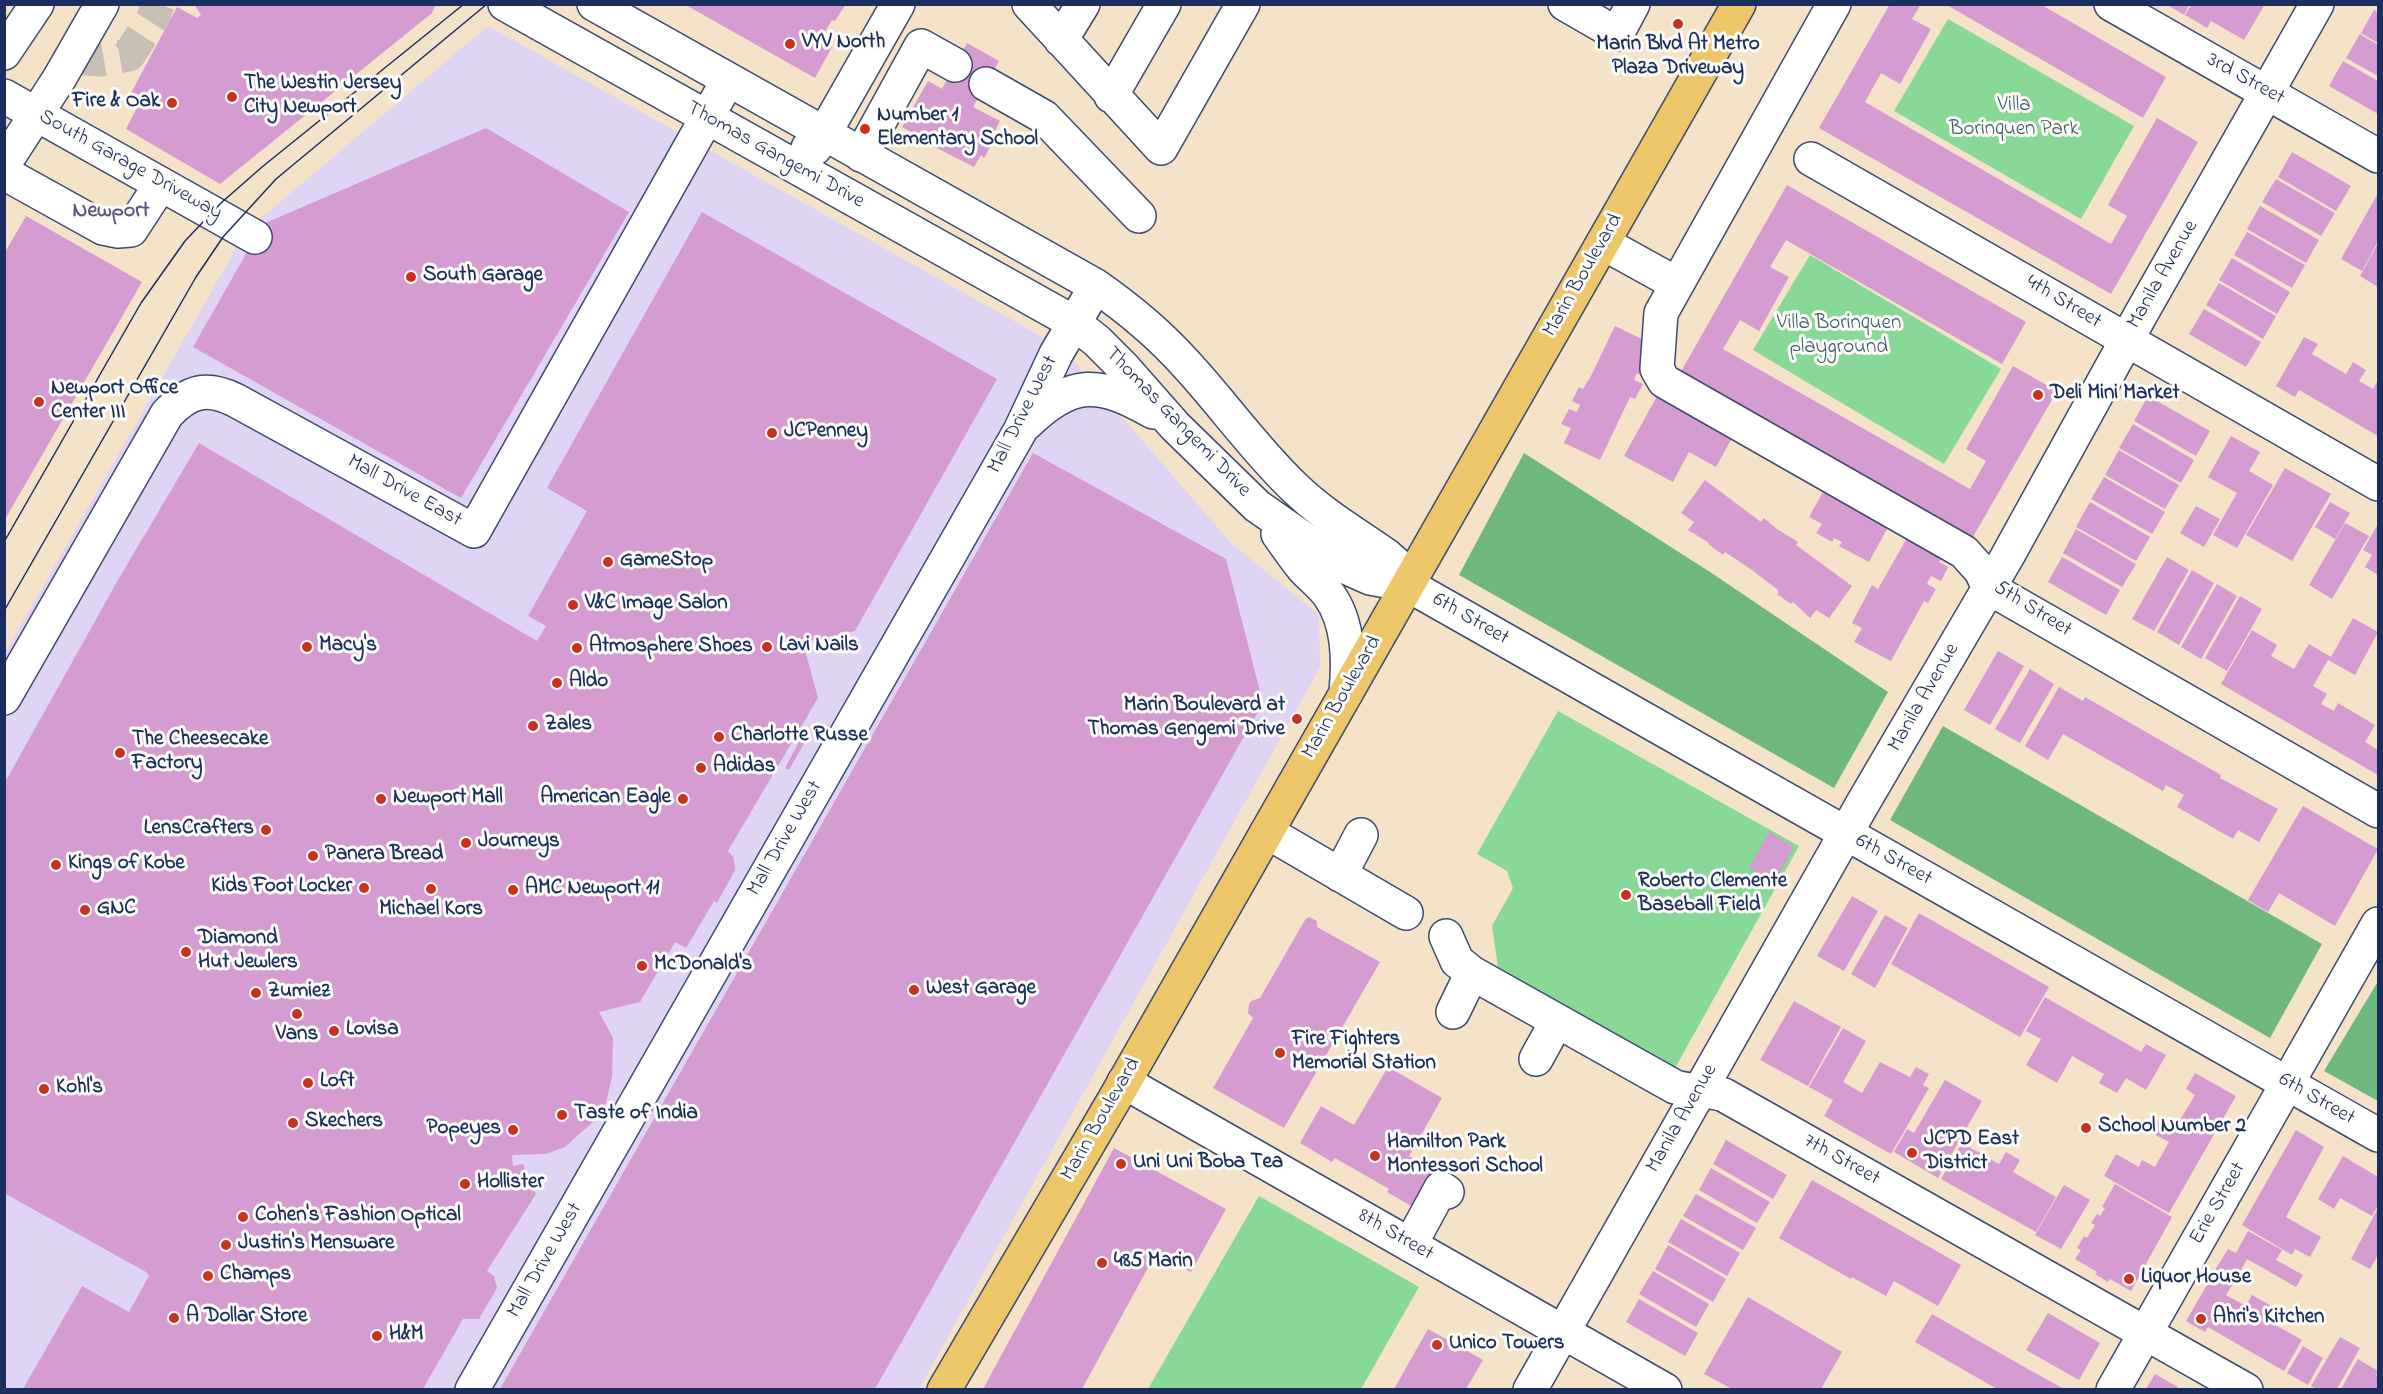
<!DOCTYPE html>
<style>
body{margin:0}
#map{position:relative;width:2383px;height:1394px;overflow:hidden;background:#f4e2c9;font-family:"Indie Flower",sans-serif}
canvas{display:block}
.frame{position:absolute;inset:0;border:6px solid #1b2f5e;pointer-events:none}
</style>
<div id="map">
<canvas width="2383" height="1394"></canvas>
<div class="frame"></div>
</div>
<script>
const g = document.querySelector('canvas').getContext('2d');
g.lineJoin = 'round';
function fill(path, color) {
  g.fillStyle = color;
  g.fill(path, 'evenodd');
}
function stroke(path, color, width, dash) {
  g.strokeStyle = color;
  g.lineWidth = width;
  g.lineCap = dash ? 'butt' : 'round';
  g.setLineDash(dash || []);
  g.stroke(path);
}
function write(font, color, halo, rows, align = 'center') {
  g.font = font + ' "Indie Flower",sans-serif';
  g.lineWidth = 6;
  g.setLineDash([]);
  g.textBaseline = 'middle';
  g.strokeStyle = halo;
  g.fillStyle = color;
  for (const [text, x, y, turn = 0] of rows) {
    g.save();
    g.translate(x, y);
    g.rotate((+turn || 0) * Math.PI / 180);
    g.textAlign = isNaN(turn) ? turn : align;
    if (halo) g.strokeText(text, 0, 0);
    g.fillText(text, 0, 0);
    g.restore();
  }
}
fill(new Path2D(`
 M488,26l574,322 170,196 87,71 1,52 -401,722 -914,1v-737l241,-422z`), '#e0d4f4');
fill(new Path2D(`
 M1948,19l186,107 -53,93 -187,-108z
 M1810,255l191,114 -57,95 -191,-114z
 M1558,711l241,135 -124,222 -177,-101 -6,-41 21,-38 -6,-17 -30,-17z
 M1259,1196l160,91 -58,102h-213z`), '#88d898');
fill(new Path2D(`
 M1524,453l186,119 178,120 -54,96 -375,-213z
 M1943,726l379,218 -52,94 -380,-218z
 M2377,983l1,1v117l-54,-30z`), '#6eb880');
fill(new Path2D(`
 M194,4h242l-4,9 -212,171 -94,-55 15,-29 -10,-7 46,-86 20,11 4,-3z
 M684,4h162l-11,17 -3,-1 -12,20 12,7 -17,31z
 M1890,4h31l-9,15 19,10 -31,55 -19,-11 -16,29 246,142 16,-28 -19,-11 49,-87 41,24 -87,152 -292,-166z
 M1945,4h95l126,73 -23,41z
 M2166,4h24l-6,11z
 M2192,4h73l-21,36 -33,-19 -4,7 -22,-13z
 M2374,10l4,3v30l-17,-10z
 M2360,34l18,11v31l-32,-18z
 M967,43l32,18 -26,46 27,14 -6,12 3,2 -13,23 -3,-3 -7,12 -57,-29 1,-2 -16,-9 26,-46 14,8z
 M2343,61l35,20v33l-49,-28z
 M486,128l143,84 -168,286 -268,-151 70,-123z
 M2292,152l59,34 -15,25 -58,-34z
 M2276,179l59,34 -14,23 -59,-34z
 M1787,185l239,137 -24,42 -216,-124 -16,27 19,10 -30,54 -19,-11 -17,29 247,140 16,-28 -20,-12 47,-83 44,25 -87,151 -291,-167z
 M2378,193v48l-16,30 -21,-12z
 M2260,206l59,34 -13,23 -59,-34z
 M702,212l295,167 -142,252 -45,10 -5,9 13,48 -90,153 6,7 1,12 -18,33 -3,-2 -28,47 -11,-6 -35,60 -41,10 14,26 -1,39 -6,26 -11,17 -30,27 -19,7 -34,1 1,11 10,-2 13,30 -49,77 7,5 3,12 -7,12 -11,19h-16l-40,70h-400l59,-103 47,26 20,-36 -3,-4 -142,-79v-409l114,-204 81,-137 338,198 9,-15 -18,-10 59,-105 -40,-23z
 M26,216l116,66 -138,239v-267z
 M2247,232l58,33 -13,23 -58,-33z
 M2378,243v44l-18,-11z
 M2232,258l58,34 -13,22 -58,-34z
 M2219,283l57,33 -13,23 -57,-34z
 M2204,309l57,33 -15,25 -57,-33z
 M1615,326l35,17 -4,34 -9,-4 -3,7 9,4 -8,15 -5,-2 -30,63 -36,-17 7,-15 -10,-4 8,-15 8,3 3,-7 -8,-4 7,-14 4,2 8,-13z
 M2304,337l14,7 -6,10 34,20 7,-12 13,8 -7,11 14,8 5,-9v56l-79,-46 -4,7 -19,-11z
 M1662,387l75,42 -21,38 -27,-15 -16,30 -49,-26z
 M2148,396l62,35 -14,25 -62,-35z
 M2133,424l61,36 -13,23 -62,-35z
 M2231,436l29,16 -11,19 24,14 -36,63 -24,-13 24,-42 -29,-16z
 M2119,450l60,35 -14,24 -60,-34z
 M1033,453l193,106 37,144 -388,686h-375z
 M2285,468l46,26 -39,67 -46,-26z
 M2104,477l61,35 -13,22 -61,-35z
 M1705,480l56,42 3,-4 13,11 21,13 -2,3 56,41 -23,32 -13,-8 -6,8 -17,-16 -2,2 -14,-10 2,-2 -2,-3 -28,-21 -24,-16 -2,3 -15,-11 1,-1 -21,-13 6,-8 -13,-9z
 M1828,483l65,35 -24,44 -30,-16 3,-4 -8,-4 -2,4 -16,-9 6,-9 -13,-7z
 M2090,502l60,35 -14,24 -60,-34z
 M2330,502l20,11 -15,26 -20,-12z
 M2196,506l24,13 -16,28 -24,-14z
 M2345,523l24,13 -37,63 -23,-14z
 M2378,524v51l-13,-8 7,-12 -9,-5z
 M2076,529l60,35 -14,23 -59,-34z
 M1911,531l35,19 -7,12 9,5 -7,14 -10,-5 -4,8 9,5 -8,14 -4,-2 -33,60 -37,-19 8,-14 -10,-5 20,-38 6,4z
 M2062,557l58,33 -14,25 -58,-33z
 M2167,557l22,13 -35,61 -22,-12z
 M2192,570l22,13 -35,62 -22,-13z
 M2217,584l20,12 -36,63 -20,-12z
 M2240,596l22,13 -35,62 -22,-13z
 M2353,618l25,14 -23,43 -27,-15 -15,26 14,8 -6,10 13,7 4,-8 37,22 -10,17 13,8v25l-157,-91 31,-54 25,15 -6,11 23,13 15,-25 22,13z
 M1998,651l26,15 -34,59 -26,-15z
 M2030,669l24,15 -34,59 -25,-14z
 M2059,687l24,14 2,-4 136,78 -1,3 58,31 -19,33 -21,-12 -5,9 -56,-32 7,-12 -18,-10 -3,6 -100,-57 -15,26 -23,-14z
 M800,740l5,2 -16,28 -4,-2z
 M2303,806l75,43 -43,77 -56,-33 -11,19 -20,-12z
 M1769,832l25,15 -20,36 -25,-15z
 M1852,896l26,15 -34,60 -27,-15z
 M1919,913l130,74 -29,50 -129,-73z
 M1885,915l23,13 -33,60 -24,-14z
 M1309,917l8,4v6l63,35 -96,166 -71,-40 40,-70 -5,-5 1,-9 2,-3 9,-3 45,-78z
 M2045,997l96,55 5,-8 20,11 -20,35 -20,-12 -9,15 -18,-10 5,-9 -32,-18 -15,27 -31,-18 15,-26 -15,-8z
 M1794,1001l47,26 -33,59 -48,-26z
 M1843,1028l23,13 -23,41 19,11 18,-31 30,15 6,-10 13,7 -6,11 6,3 -38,66 -67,-38 9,-16 -24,-13z
 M1388,1067l54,31 -33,58 32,18 -21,37 -33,-19 2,-3 -54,-31 -3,4 -32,-19 21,-37 33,19z
 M2195,1073l41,23 -67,117 -65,-37 12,-22 23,13 3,-7 13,7 14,-25 -17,-9 7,-11 15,8 21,-35 -9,-6z
 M1945,1080l37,21 -44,77 -44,-26 13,-23 7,4z
 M2296,1130l28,17 -38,70 35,20 -11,20 -15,-8 -3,6 -50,-30z
 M1726,1140l61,35 -14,24 -60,-35z
 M1962,1143l37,21 7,-12 14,8 -7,12 43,25 -20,35 -95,-53z
 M1114,1148l112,61 -35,63 -35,-19 -74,136h-99z
 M2343,1156l35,21v28l-6,11 -32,-18 -6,11 -16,-10z
 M1711,1168l59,34 -13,21 -58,-33z
 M1812,1180l149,85 -23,41 -44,-25 -8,15 -34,-19 -1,2 -72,-41z
 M2115,1184l57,33 -41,74 -21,-12 -2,3 -13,-8 2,-2 -22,-13 6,-9 -4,-2 7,-12 3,2 8,-13 -4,-2 6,-9 3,2 5,-8 -3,-1z
 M2064,1185l26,15 -29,49 -26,-14z
 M1696,1194l60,34 -13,22 -60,-34z
 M2378,1208v47l-8,14 -19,-10z
 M1681,1219l59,34 -13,23 -59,-34z
 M2248,1231l34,19 -6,10 27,15 -7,12 -49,-28 -12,22 -20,-11 13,-21 8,4z
 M1668,1245l58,34 -13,23 -58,-33z
 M1653,1271l56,33 -13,23 -57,-33z
 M2215,1271l19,11 -8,13 20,11 6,-11 18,10 -7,13 39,22 -18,31 -76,-44 -3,5 -19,-11z
 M1748,1297l94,55 -21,37h-89l-28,-15z
 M1639,1299l59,34 -13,23 -59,-34z
 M2048,1313l52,30 -21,37 -53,-30z
 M1932,1314l87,50 45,25h-67l-82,-47z
 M1428,1329l55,31 -17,29h-72z
 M2340,1337l20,11 -23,41h-20l-6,-3z
 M2303,1346l20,12 -15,27 -21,-12z
 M2358,1359l20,12 -2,4 2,1v13h-37z
 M2155,1374l23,13 -2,2h-30z`), '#d49cd1');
stroke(new Path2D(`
 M71,58l29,2 29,-5 24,-37 5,-14`), '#c9beb4', 33, [33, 16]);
const minor = new Path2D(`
 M505,4l568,318 24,19 26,26 52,59 82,80 86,60 27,12 38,7 970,550
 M594,4l502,282c33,23 63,48 90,78 37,40 69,86 109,124 28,27 61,46 92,68l9,8 12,21
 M1029,4l132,144 82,-144
 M1565,4l52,30 16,-30
 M1834,4l-173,309 -4,56 7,12 300,171 17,19 8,17 389,223
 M2111,4l267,152
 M1061,40l22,-36
 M4,53l33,-49
 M986,84l58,33 95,99
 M4,96l251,141
 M1111,96l53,-92
 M808,148h7l9,-14 74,-130
 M861,155l60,-109 34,19
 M1811,159l567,325
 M4,164l55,-85 43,-75
 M4,173l99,55 15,3 13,-1 30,-46
 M1603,243l74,41
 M1026,424c46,-45 73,-43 127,-12
 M1278,534c8,11 16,23 25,34 8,9 18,16 26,27 20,28 20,65 17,98
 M4,698l163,-284c22,-23 39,-28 68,-14l239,131 254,-451
 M1267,832l139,81
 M1340,875l21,-40
 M1446,936l11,25 15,12 203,114c17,5 33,2 49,8l522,295
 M1453,1012l19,-39
 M1536,1059l21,-38
 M1124,1082l541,308
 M1410,1245l31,-57 6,4
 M472,1390l548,-959 36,-77 40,-68
 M1530,1390l333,-587 144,-246 134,-243 176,-310
 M2113,1390l265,-466`);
const major = new Path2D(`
 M944,1390l170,-290 625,-1096`);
stroke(minor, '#3c4a6e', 36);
stroke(major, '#3c4a6e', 36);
stroke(minor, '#fff', 33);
stroke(major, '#ecc669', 33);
stroke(new Path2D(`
 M4,542l137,-239 44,-62 36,-38 41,-36 202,-163
 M4,611l192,-334 27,-40 53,-58 211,-175`), '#1b2f5e', 1.5);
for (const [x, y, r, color] of [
 [1678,24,6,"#c8321e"],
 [790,44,6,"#c8321e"],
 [232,97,6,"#c8321e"],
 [172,103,6,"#c8321e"],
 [865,129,6,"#c8321e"],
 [411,277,6,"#c8321e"],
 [2038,395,6,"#c8321e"],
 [39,402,6,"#c8321e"],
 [772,433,6,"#c8321e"],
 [608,562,6,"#c8321e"],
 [573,605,6,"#c8321e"],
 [307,647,6,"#c8321e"],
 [767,647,6,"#c8321e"],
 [577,648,6,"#c8321e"],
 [557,683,6,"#c8321e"],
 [1297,719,6,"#c8321e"],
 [533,726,6,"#c8321e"],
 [719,737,6,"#c8321e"],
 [120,753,6,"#c8321e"],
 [701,768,6,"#c8321e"],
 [381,799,6,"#c8321e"],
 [683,799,6,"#c8321e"],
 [266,830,6,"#c8321e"],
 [466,843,6,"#c8321e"],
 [313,856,6,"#c8321e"],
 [56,865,6,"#c8321e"],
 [364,888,6,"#c8321e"],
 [431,889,6,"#c8321e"],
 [513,890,6,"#c8321e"],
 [1626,895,6,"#c8321e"],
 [85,910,6,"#c8321e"],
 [186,952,6,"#c8321e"],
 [642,966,6,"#c8321e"],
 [914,990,6,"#c8321e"],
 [256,993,6,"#c8321e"],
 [297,1014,6,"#c8321e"],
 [334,1031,6,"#c8321e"],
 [1280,1053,6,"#c8321e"],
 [308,1083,6,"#c8321e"],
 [44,1089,6,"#c8321e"],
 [562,1115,6,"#c8321e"],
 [293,1123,6,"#c8321e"],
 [2086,1128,6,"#c8321e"],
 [513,1130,6,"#c8321e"],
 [1912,1153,6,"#c8321e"],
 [1375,1156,6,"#c8321e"],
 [1121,1164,6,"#c8321e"],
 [465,1184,6,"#c8321e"],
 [243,1217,6,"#c8321e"],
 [226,1245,6,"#c8321e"],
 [1102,1263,6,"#c8321e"],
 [208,1276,6,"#c8321e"],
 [2129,1279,6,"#c8321e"],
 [174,1318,6,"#c8321e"],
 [2201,1319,6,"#c8321e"],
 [377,1336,6,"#c8321e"],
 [1437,1345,6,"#c8321e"]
]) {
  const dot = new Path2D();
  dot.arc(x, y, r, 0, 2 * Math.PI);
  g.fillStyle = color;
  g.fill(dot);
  stroke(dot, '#fdfcf7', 2);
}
write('bold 21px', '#1b2f5e', '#fdfcf7', [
 ["VYV North",802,44],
 ["Marin Blvd At Metro",1678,46,"center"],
 ["Plaza Driveway",1678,70,"center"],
 ["The Westin Jersey",244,85],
 ["City Newport",244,109],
 ["Fire & Oak",160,103,"right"],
 ["Number 1",877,117],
 ["Elementary School",877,141],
 ["South Garage",423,277],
 ["Newport Office",51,390],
 ["Center III",51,414],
 ["Deli Mini Market",2050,395],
 ["JCPenney",784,433],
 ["GameStop",620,562],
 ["V&C Image Salon",585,605],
 ["Macy's",319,647],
 ["Lavi Nails",779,647],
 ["Atmosphere Shoes",589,648],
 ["Aldo",569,683],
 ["Marin Boulevard at",1285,707,"right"],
 ["Thomas Gengemi Drive",1285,731,"right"],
 ["Zales",545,726],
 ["Charlotte Russe",731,737],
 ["The Cheesecake",132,741],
 ["Factory",132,765],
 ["Adidas",713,768],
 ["Newport Mall",393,799],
 ["American Eagle",671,799,"right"],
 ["LensCrafters",254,830,"right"],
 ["Journeys",478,843],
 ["Panera Bread",325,856],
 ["Kings of Kobe",68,865],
 ["Roberto Clemente",1638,883],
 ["Baseball Field",1638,907],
 ["Kids Foot Locker",352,888,"right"],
 ["AMC Newport 11",525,890],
 ["GNC",97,910],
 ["Michael Kors",431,911,"center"],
 ["Diamond",198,940],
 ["Hut Jewlers",198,964],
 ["McDonald's",654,966],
 ["West Garage",926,990],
 ["Zumiez",268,993],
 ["Lovisa",346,1031],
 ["Vans",297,1036,"center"],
 ["Fire Fighters",1292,1041],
 ["Memorial Station",1292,1065],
 ["Loft",320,1083],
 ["Kohl's",56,1089],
 ["Taste of India",574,1115],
 ["Skechers",305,1123],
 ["School Number 2",2098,1128],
 ["Popeyes",501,1130,"right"],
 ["JCPD East",1924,1141],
 ["District",1924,1165],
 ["Hamilton Park",1387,1144],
 ["Montessori School",1387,1168],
 ["Uni Uni Boba Tea",1133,1164],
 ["Hollister",477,1184],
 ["Cohen's Fashion Optical",255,1217],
 ["Justin's Mensware",238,1245],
 ["485 Marin",1114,1263],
 ["Champs",220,1276],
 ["Liquor House",2141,1279],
 ["A Dollar Store",186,1318],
 ["Ahri's Kitchen",2213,1319],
 ["H&M",389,1336],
 ["Unico Towers",1449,1345]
], 'left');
write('21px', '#1b2f5e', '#fdfcf7', [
 ["3rd Street",2245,80,29],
 ["Thomas Gangemi Drive",775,156,29],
 ["South Garage Driveway",130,166,29],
 ["Manila Avenue",2164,275,-60],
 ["Marin Boulevard",1584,276,-60],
 ["4th Street",2063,303,31],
 ["Mall Drive West",1024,415,-63],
 ["Thomas Gangemi Drive",1177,423,46],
 ["Mall Drive East",404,492,29],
 ["5th Street",2032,610,32],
 ["6th Street",1470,620,30],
 ["Marin Boulevard",1343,698,-60],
 ["Manila Avenue",1925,698,-60],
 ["Mall Drive West",786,839,-60],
 ["6th Street",1893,861,29],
 ["6th Street",2316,1100,30],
 ["Manila Avenue",1683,1119,-60],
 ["Marin Boulevard",1102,1120,-60],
 ["7th Street",1841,1161,29],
 ["Erie Street",2219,1204,-60],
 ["8th Street",1395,1236,30],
 ["Mall Drive West",546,1261,-60]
]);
write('21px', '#36596c', '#fdfcf7', [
 ["Villa",2014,107],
 ["Borinquen Park",2014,131],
 ["Villa Borinquen",1839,325],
 ["playground",1839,349]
]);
write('bold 22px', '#5c5586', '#fdfcf7', [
 ["Newport",111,212]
]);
</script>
